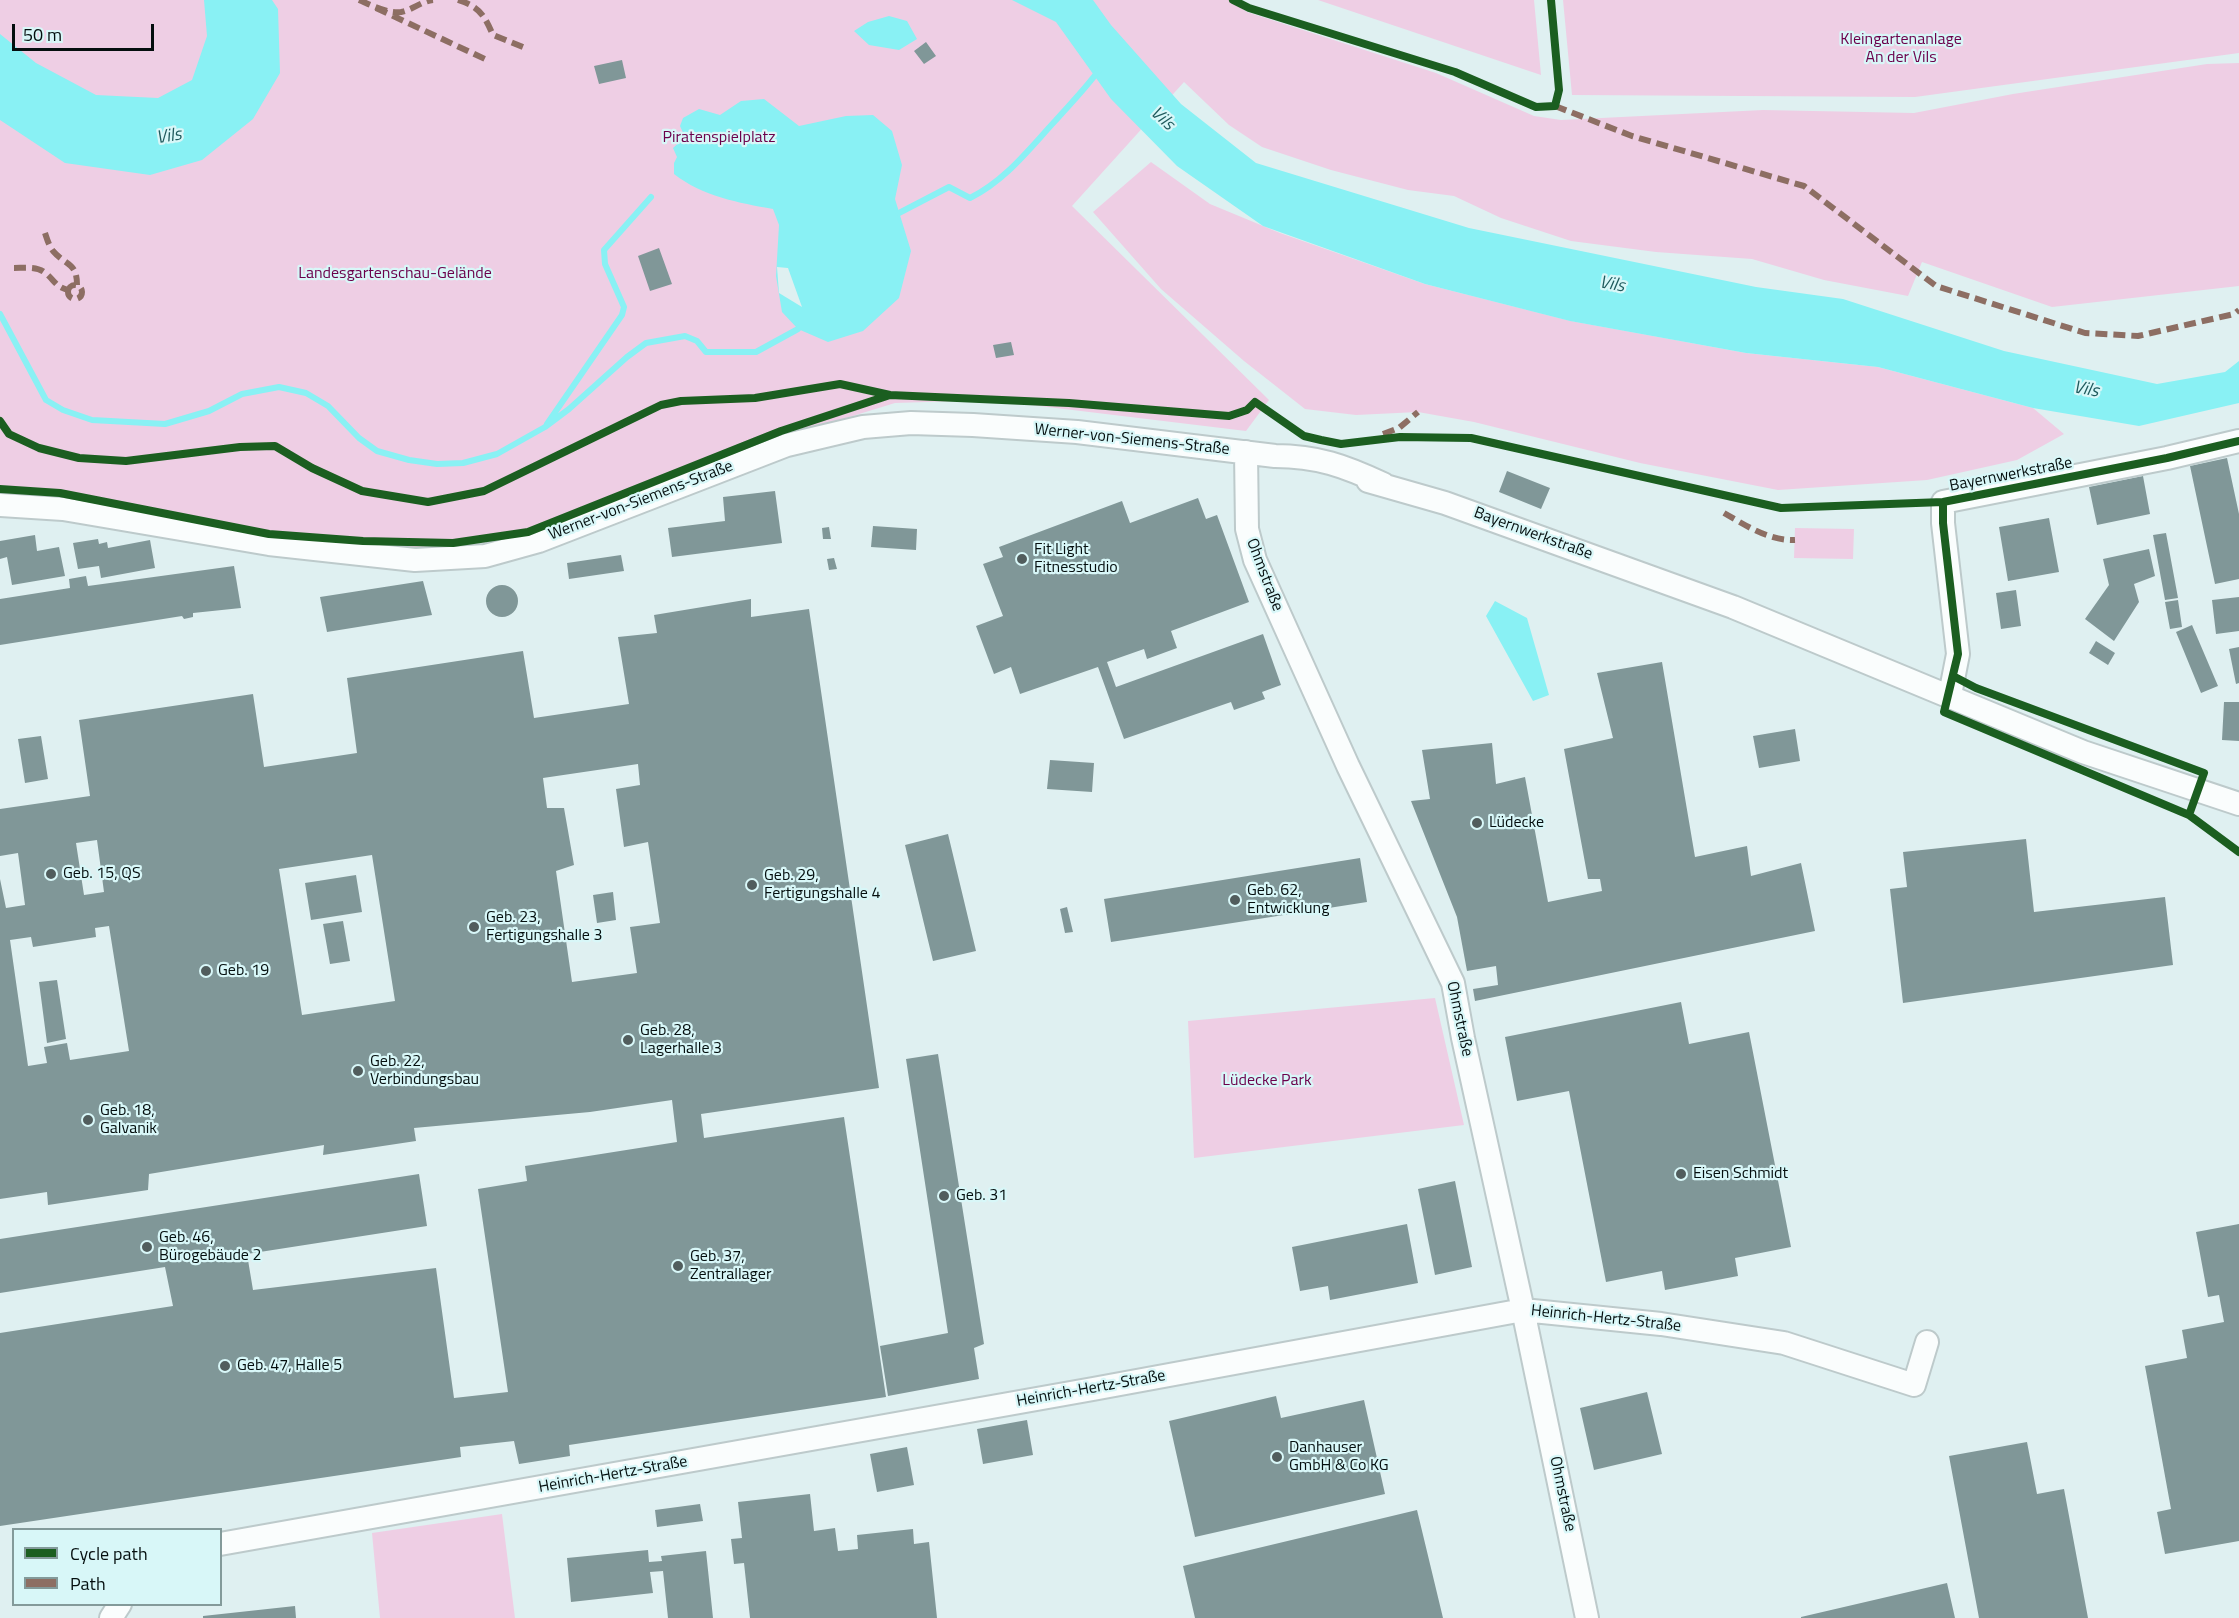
<!DOCTYPE html>
<meta charset="utf-8">
<style>
body{margin:0}
#map{position:relative;width:2239px;height:1618px;overflow:hidden;background:#dff0f1;font-family:"Titillium Web",sans-serif}
canvas{display:block}
.legend{position:absolute;left:12px;top:1528px;width:210px;height:78px;box-sizing:border-box;background:#d8f7f8;border:2px solid #839a9a;margin:0;padding:8px 10px;list-style:none;font-size:18px;color:#040e0e}
.legend li{display:flex;align-items:center;gap:12px;height:30px}
.legend b{width:30px;border:2px solid #839a9a}
.scale{position:absolute;left:12px;top:24px;width:142px;height:27px;box-sizing:border-box;border:3px solid #040e0e;border-top:0;padding-left:8px;font-size:18px;line-height:21px;white-space:nowrap;color:#040e0e;-webkit-text-stroke:4px #d8f7f8;paint-order:stroke}
</style>
<div id="map">
<canvas width="2239" height="1618"></canvas>
<ul class="legend">
<li><b style="height:8px;background:#1b5e20"></b>Cycle path</li>
<li><b style="height:8px;background:#8d6e63"></b>Path</li>
</ul>
<div class="scale">50 m</div>
</div>
<script>
const g = document.querySelector('canvas').getContext('2d');
g.lineJoin = 'round';
function fill(path, color) {
  g.fillStyle = color;
  g.fill(path, 'evenodd');
}
function stroke(path, color, width, dash) {
  g.strokeStyle = color;
  g.lineWidth = width;
  g.lineCap = dash ? 'butt' : 'round';
  g.setLineDash(dash || []);
  g.stroke(path);
}
function write(font, color, halo, rows, align = 'center') {
  g.font = font + ' "Titillium Web",sans-serif';
  g.lineWidth = 4.5;
  g.setLineDash([]);
  g.textBaseline = 'middle';
  g.strokeStyle = halo;
  g.fillStyle = color;
  for (const [text, x, y, turn = 0] of rows) {
    g.save();
    g.translate(x, y);
    g.rotate((+turn || 0) * Math.PI / 180);
    g.textAlign = isNaN(turn) ? turn : align;
    if (halo) g.strokeText(text, 0, 0);
    g.fillText(text, 0, 0);
    g.restore();
  }
}
fill(new Path2D(`
 M0,0h1229l18,12 189,61 98,43 27,4 202,-10 151,3 99,-19 194,-30 32,-1v223l-187,21 -130,-45 -14,34 -84,-16 -72,-21 -96,-7 -85,-11 -70,-23 -47,-22 -46,-6 -77,-20 -69,-23 -33,-22 -45,-43 -112,124 197,194 -23,31 -256,-31 -95,3 -111,34 -251,100 -80,9 -83,2 -95,-7 -275,-56z
 M1318,0h216l7,75z
 M1563,0h676v53l-324,44 -343,-2z
 M1151,162l59,42 70,29 145,51 146,37 175,32 132,14 155,41 31,26 -47,26 -90,20 -149,10 -138,-27 -166,-41 -56,-10 -62,3 -51,-6 -61,-48 -83,-72 -68,-77z
 M1795,528l59,1 -1,30 -59,-1z
 M1435,998l29,127 -270,33 -6,-137z
 M502,1514l13,104h-135l-8,-85z`), '#eecee4');
fill(new Path2D(`
 M204,0h68l6,9 2,64 -27,46 -51,41 -52,15 -85,-12 -65,-43v-86l36,29 60,32 62,3 34,-18 15,-44z
 M1012,0h81l18,25 70,79 75,59 213,65 287,59 87,12 161,52 153,33 68,-12 14,-11v42l-100,23 -106,-18 -155,-41 -132,-14 -176,-32 -145,-37 -162,-58 -86,-60 -66,-67 -55,-77z
 M889,16l18,5 10,18 -18,11 -30,-5 -15,-14 14,-9z
 M764,99l35,27 47,-10 27,-1 19,16 10,34 -7,34 16,52 -12,47 -36,33 -35,11 -30,-13 -16,-17 -6,-36 3,-51 -6,-16c-34,-6 -71,-13 -99,-35v-11l3,-6 -4,-9 12,-11 -5,-11 3,-8 16,-9 21,6 21,-14z
 M1495,601l32,17 22,77 -16,6 -47,-85z`), '#89f1f4');
fill(new Path2D(`
 M777,267l11,1 14,39 -23,-14z`), '#dff0f1');
stroke(new Path2D(`
 M899,213l50,-26 21,11c36,-18 59,-49 86,-78 15,-17 30,-32 43,-50
 M0,314l46,86 17,10 29,10 73,4 44,-13 33,-17 37,-7 27,6 22,13 31,32 18,13 32,9 28,4 26,-1 34,-9 48,-27 24,-18 58,-52 19,-14 39,-7 12,5 9,11h50l42,-23
 M547,424l75,-109 2,-8 -19,-43 -1,-14 47,-53`), '#89f1f4', 6);
fill(new Path2D(`
 M926,42l10,14 -12,8 -10,-13z
 M622,60l4,18 -27,6 -5,-18z
 M659,248l13,36 -22,7 -12,-35z
 M1011,342l3,13 -18,3 -3,-13z
 M2227,458l12,56v65l-24,5 -25,-118z
 M1507,471l43,17 -9,21 -42,-17z
 M2143,476l7,38 -53,11 -8,-38z
 M775,491l7,52 -110,14 -4,-29 57,-7 -2,-24z
 M1198,498l8,21 11,-4 32,87 -78,29 6,17 -30,11 -3,-10 -37,13 9,25 147,-53 18,51 -19,7 3,7 -31,11 -3,-8 -107,37 -26,-72 -78,27 -9,-27 -17,7 -18,-48 27,-10 -20,-52 20,-7 -4,-10 123,-46 8,22z
 M2049,518l10,54 -51,9 -9,-54z
 M873,526l44,3 -1,21 -45,-3z
 M829,527l2,12h-8l-1,-11z
 M2166,533l12,65 -13,2 -12,-65z
 M35,535l2,16 22,-4 6,29 -53,9 -5,-28 -7,2v-18z
 M98,539l1,5 8,-2 1,6 42,-8 5,28 -54,10 -2,-12 -21,3 -5,-26z
 M2149,549l6,27 -21,8 5,18 -25,39 -29,-22 24,-34 -6,-26z
 M621,555l3,16 -55,8 -2,-16z
 M834,558l3,11 -8,1 -2,-11z
 M234,566l7,42 -48,5v4l-9,2 -2,-3 -182,29v-46l70,-11 -1,-9 17,-3 2,10z
 M423,581l9,34 -105,17 -7,-35z
 M486 601a16 16 0 1 1 32 0a16 16 0 1 1-32 0Z
 M2016,590l5,36 -20,3 -5,-36z
 M2239,597v34l-23,3 -4,-34z
 M751,599v18l58,-8 70,479 -178,26 3,24 140,-21 42,280 -317,48 1,11 -51,8 -5,-23 -54,6 1,10 -461,69v-193l173,-27 -8,-39 -165,26v-54l419,-65 8,52 -180,28 6,36 183,-22 18,130 54,-6 -30,-203 49,-8 -2,-15 152,-24 -5,-42 -82,12 -176,16 2,13 -93,14 1,-10 -175,29 -1,16 -100,15 -1,-13 -47,7v-320l6,29 19,-3 -7,-52 -18,3v-47l90,-13 -11,-76 174,-26 11,73 93,-14 -10,-75 176,-27 11,67 95,-14 -11,-67 39,-4 -3,-18zM638,764l2,21 -24,4 8,58 24,-5 12,81 -30,4 7,46 -65,9 -16,-111 18,-6 -10,-57h-17l-4,-30zM97,840l7,52 -20,3 -8,-52zM372,855l23,146 -93,14 -23,-146zM109,926l20,125 -59,9 -3,-17 -23,4 3,16 -19,3 -18,-126 21,-3 2,10 63,-10 -1,-9z
 M2178,600l4,27 -12,2 -5,-27z
 M2192,625l26,61 -17,7 -25,-61z
 M2096,641l19,12 -7,12 -19,-12z
 M2239,647v36l-3,1 -7,-35z
 M1662,662l33,195 52,-11 4,30 50,-13 14,68 -340,70 -2,-12 25,-4 -2,-19 -29,5 -10,-54 -46,-116 19,-2 -8,-49 70,-7 4,41 29,-7 23,125 54,-11 -2,-12h-12l-24,-130 49,-11 -16,-65z
 M2224,702h15v39l-17,-1z
 M1795,729l5,32 -41,7 -6,-32z
 M41,736l7,43 -23,4 -7,-44z
 M1050,760l44,3 -2,29 -45,-3z
 M948,834l28,117 -43,10 -28,-116z
 M2026,839l8,73 131,-15 8,68 -270,38 -13,-114 17,-2 -4,-35z
 M1360,858l7,44 -256,40 -7,-43z
 M356,875l6,37 -51,8 -6,-37z
 M613,892l3,28 -19,3 -4,-28z
 M1067,907l6,25 -8,1 -5,-24z
 M343,921l7,40 -20,3 -7,-40z
 M57,980l9,59 -19,4 -8,-61z
 M1681,1002l8,42 60,-12 42,215 -56,11 3,18 -73,14 -3,-19 -56,11 -37,-191 -52,10 -12,-64z
 M938,1054l46,290 -10,4 5,31 -91,17 -8,-50 68,-13 -42,-274z
 M1455,1181l17,86 -37,8 -17,-86z
 M1407,1224l11,59 -88,17 -2,-14 -28,5 -8,-44z
 M2239,1224v317l-74,13 -8,-42 14,-3 -26,-143 42,-8 -5,-28 42,-8 -5,-27 -11,2 -12,-65z
 M1647,1392l15,62 -68,16 -14,-62z
 M1276,1396l5,22 83,-18 21,94 -190,43 -26,-116z
 M1027,1420l6,35 -50,9 -6,-35z
 M2027,1442l10,52 27,-5 24,129h-109l-30,-162z
 M907,1447l7,38 -37,7 -7,-38z
 M810,1494l4,37 21,-3 3,23 20,-2 -1,-14 56,-6 1,15 15,-2 8,76h-187l-6,-55 -10,1 -3,-25 11,-1 -4,-36z
 M700,1504l3,17 -46,6 -2,-17z
 M1417,1510l26,108h-248l-12,-52z
 M648,1550l1,12 13,-1 -1,-5 45,-5 7,67h-45l-5,-47 -13,1 3,21 -82,9 -4,-44z
 M1947,1583l8,35h-154v-1z
 M295,1606l1,12h-93v-2z`), '#809798');
const minor = new Path2D(`
 M1246,452l1,77 8,31 93,206 105,217 10,55 60,272 64,308
 M1368,481l77,22 288,104 350,145 156,52
 M0,505l63,4 206,35 146,16 70,-4 54,-15 248,-96 76,-18 48,-4 62,2 104,7 198,24c42,0 70,10 108,28
 M1950,695l8,-41 -15,-131v-21l224,-44 72,-17
 M220,1544l873,-155 430,-79 138,14 123,19 130,42 13,-43
 M111,1618l9,-14`);
stroke(minor, '#bdcacb', 26);
stroke(minor, '#fafdfd', 22);
stroke(new Path2D(`
 M359,0c12,5 29,14 42,12 11,-2 21,-11 32,-12
 M458,0c22,7 26,15 35,35l30,12
 M376,8l111,52
 M1555,106l77,30 172,50 132,100 149,47 53,3 96,-22 5,-4
 M45,233c2,6 4,13 8,18 13,15 24,11 24,34
 M14,268c10,0 22,-2 30,4 10,7 11,15 24,18
 M68 292a7 7 0 1 1 14 0a7 7 0 1 1-14 0Z
 M1383,434l16,-6 19,-16
 M1724,513c21,12 45,28 71,27`), '#8d6e63', 6, [12, 6]);
stroke(new Path2D(`
 M1233,0l16,8 206,64 81,35 19,-1 4,-16 -8,-90
 M0,421l9,13 30,14 40,10 47,3 114,-14 35,-1 37,22 50,23 66,11 56,-11 177,-86 20,-4 74,-3 85,-14 50,11 179,8 160,13 18,-6 8,-8 49,34 17,4 20,4 59,-7 71,1 310,70 162,-6 224,-44 72,-17
 M0,489l60,4 209,41 94,7 90,2 75,-11 253,-101 109,-36
 M1943,502v21l15,131 -14,58 245,103 50,37
 M1953,676l23,12 228,85 -15,42`), '#1b5e20', 8);
for (const [x, y, r, color] of [
 [1022,559,6,"#515d5d"],
 [1477,823,6,"#515d5d"],
 [51,874,6,"#515d5d"],
 [752,885,6,"#515d5d"],
 [1235,900,6,"#515d5d"],
 [474,927,6,"#515d5d"],
 [206,971,6,"#515d5d"],
 [628,1040,6,"#515d5d"],
 [358,1071,6,"#515d5d"],
 [88,1120,6,"#515d5d"],
 [1681,1174,6,"#515d5d"],
 [944,1196,6,"#515d5d"],
 [147,1247,6,"#515d5d"],
 [678,1266,6,"#515d5d"],
 [225,1366,6,"#515d5d"],
 [1277,1457,6,"#515d5d"]
]) {
  const dot = new Path2D();
  dot.arc(x, y, r, 0, 2 * Math.PI);
  g.fillStyle = color;
  g.fill(dot);
  stroke(dot, '#d8f7f8', 2);
}
write('16px', '#6b004b', '#d8f7f8', [
 ["Kleingartenanlage",1901,40],
 ["An der Vils",1901,58],
 ["Piratenspielplatz",719,138],
 ["Landesgartenschau-Gelände",395,274],
 ["Lüdecke Park",1267,1081]
]);
write('16px', '#040e0e', '#d8f7f8', [
 ["Werner-von-Siemens-Straße",1132,440,6],
 ["Bayernwerkstraße",2011,475,-11],
 ["Werner-von-Siemens-Straße",641,501,-21],
 ["Bayernwerkstraße",1533,534,20],
 ["Ohmstraße",1264,575,69],
 ["Ohmstraße",1459,1019,78],
 ["Heinrich-Hertz-Straße",1606,1319,6],
 ["Heinrich-Hertz-Straße",1091,1389,-10],
 ["Heinrich-Hertz-Straße",613,1475,-10],
 ["Ohmstraße",1562,1494,78]
]);
write('16px', '#040e0e', '#d8f7f8', [
 ["Fit Light",1034,550],
 ["Fitnesstudio",1034,568],
 ["Lüdecke",1489,823],
 ["Geb. 15, QS",63,874],
 ["Geb. 29,",764,876],
 ["Fertigungshalle 4",764,894],
 ["Geb. 62,",1247,891],
 ["Entwicklung",1247,909],
 ["Geb. 23,",486,918],
 ["Fertigungshalle 3",486,936],
 ["Geb. 19",218,971],
 ["Geb. 28,",640,1031],
 ["Lagerhalle 3",640,1049],
 ["Geb. 22,",370,1062],
 ["Verbindungsbau",370,1080],
 ["Geb. 18,",100,1111],
 ["Galvanik",100,1129],
 ["Eisen Schmidt",1693,1174],
 ["Geb. 31",956,1196],
 ["Geb. 46,",159,1238],
 ["Bürogebäude 2",159,1256],
 ["Geb. 37,",690,1257],
 ["Zentrallager",690,1275],
 ["Geb. 47, Halle 5",237,1366],
 ["Danhauser",1289,1448],
 ["GmbH & Co KG",1289,1466]
], 'left');
write('italic 18px', '#1f5a5d', '#d8f7f8', [
 ["Vils",1162,119,43],
 ["Vils",169,137,-9],
 ["Vils",1612,285,10],
 ["Vils",2086,390,11]
]);
</script>
